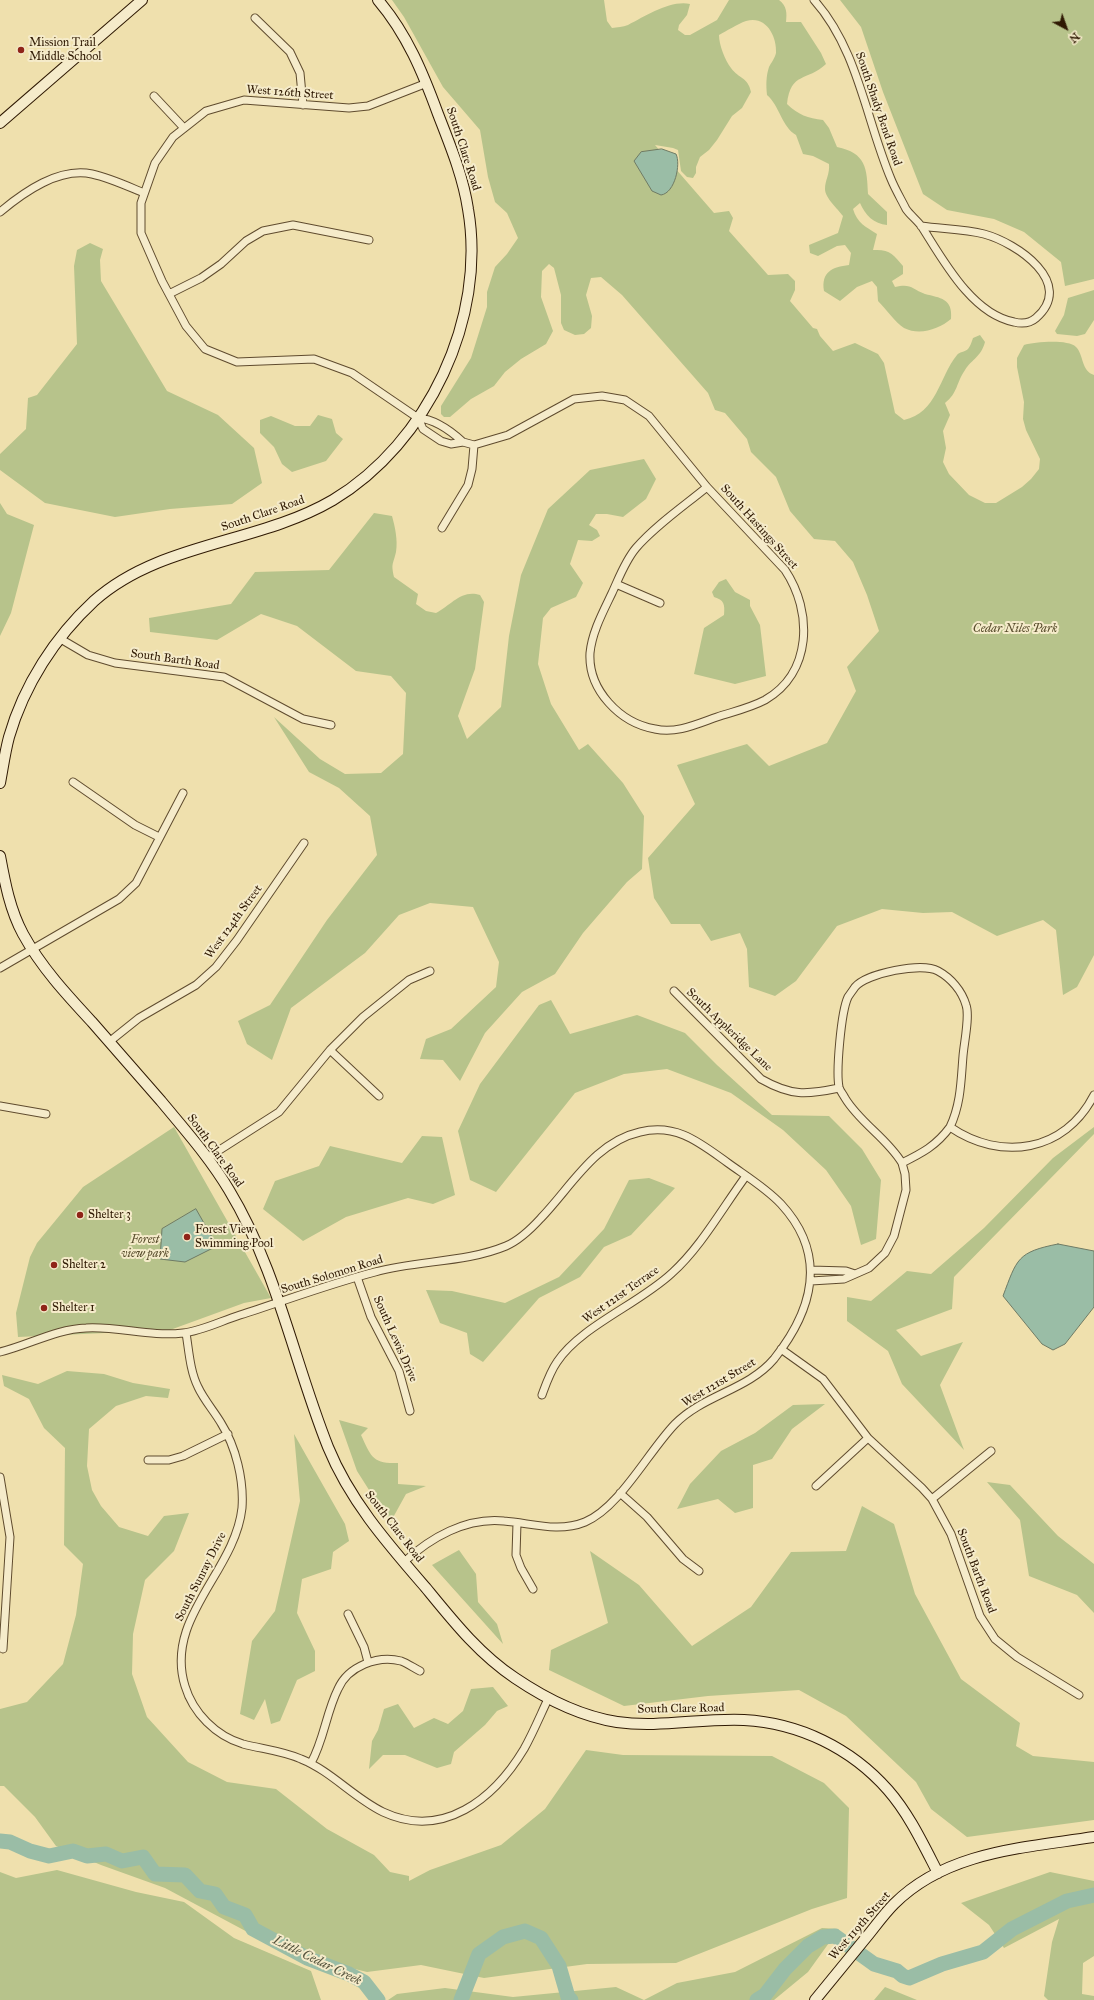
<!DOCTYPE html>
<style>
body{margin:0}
#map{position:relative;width:1094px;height:2000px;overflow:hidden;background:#efe0ad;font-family:"IM FELL Great Primer",serif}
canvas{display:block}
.north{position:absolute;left:1046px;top:8px;width:40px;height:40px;-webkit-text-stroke:3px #f5ebca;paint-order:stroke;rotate:139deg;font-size:11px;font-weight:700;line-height:16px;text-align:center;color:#2f1903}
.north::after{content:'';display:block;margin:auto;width:14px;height:18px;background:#2f1903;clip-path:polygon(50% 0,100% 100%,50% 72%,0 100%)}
</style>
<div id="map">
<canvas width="1094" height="2000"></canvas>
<div class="north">N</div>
</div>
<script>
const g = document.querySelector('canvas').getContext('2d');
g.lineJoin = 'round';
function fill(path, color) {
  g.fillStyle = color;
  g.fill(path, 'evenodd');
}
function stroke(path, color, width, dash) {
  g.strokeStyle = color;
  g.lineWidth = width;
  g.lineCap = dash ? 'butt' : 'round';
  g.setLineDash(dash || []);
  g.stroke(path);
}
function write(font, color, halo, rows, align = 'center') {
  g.font = font + ' "IM FELL Great Primer",serif';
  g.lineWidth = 4;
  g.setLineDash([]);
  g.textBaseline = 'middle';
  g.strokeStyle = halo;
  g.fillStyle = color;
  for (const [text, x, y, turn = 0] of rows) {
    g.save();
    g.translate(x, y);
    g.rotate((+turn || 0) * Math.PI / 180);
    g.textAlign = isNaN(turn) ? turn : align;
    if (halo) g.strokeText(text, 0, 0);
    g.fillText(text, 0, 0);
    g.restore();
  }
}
fill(new Path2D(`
 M392,0h212l3,21 5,7c5,-1 11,-1 16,-3 18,-9 42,-25 62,-21l-3,11 -8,10 -1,5 7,5h5l27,-15 12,-20h50c8,6 8,13 7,22h15l20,31 5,11c-19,18 -35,7 -39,40 11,11 21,14 36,16l6,8 8,19c29,6 30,21 31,47l19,18v13c-13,-1 -22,-10 -27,-22l-7,6c4,14 13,18 24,25l-4,16c17,-1 20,4 30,16v8l-11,7 3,6c16,-4 17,2 30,7 15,4 28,4 26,25 -12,10 -31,17 -47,9 -9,-6 -18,-19 -26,-27l-1,-14 -5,-6 -15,6 -17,14 -16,-10c-3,-19 8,-24 25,-26l2,-12 -6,-8 -8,1 -19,10 -8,-3 -1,-8 29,-12 5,-17c-5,-7 -18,-18 -18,-27 0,-9 5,-15 4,-25l-16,-8 -10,-2 -7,-19c-14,-8 -17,-30 -29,-40 -1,-10 -1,-19 2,-28 2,-4 6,-9 7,-14 1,-17 -10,-38 -30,-32 -9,3 -19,10 -27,14 0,10 6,25 12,33 8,11 17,9 20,24l-9,16 -10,8 -15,24 -8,10 -9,7 -4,10v6l-3,5 -6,-1 -6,-6 -3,-21 -5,-2 -18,-3 59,68 15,-2 4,7 -4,13 39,44 20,-1 7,7v9l-5,11 23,27 4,1 3,7 13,15 22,-8 23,11 6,9 11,50 9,7c33,-7 35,-43 53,-65 2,-3 8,-3 11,-6 2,-2 4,-8 5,-11l7,-3 5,7c-4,15 -13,17 -20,28 -9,13 -7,23 -20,33l5,12 -7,16 3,17 -3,14 6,12 20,21 16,8h11l26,-16 9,-8 8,-10 1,-10 -14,-29 -3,-11 1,-17 -7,-35v-9l7,-13c11,-3 44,-6 52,2 8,8 5,24 18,28v580l-17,32 -14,8 -7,-65 -13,-10 -46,16 -45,-24 -29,1 -41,-4 -45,17 -41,55 -21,15 -26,-9 -2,-38 -7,-16 -29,8 -11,-17h-29l-17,-26 -6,-40 47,-54 -18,-39 70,-21 22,22 58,-23 29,-52 -9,-24 32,-36 -12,-36 -14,-33 -18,-21 -21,-2 -24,-28 -14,-34 -25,-25 -4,-13 -22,-26 -10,-3 -7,-17 -86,-98 -21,-18 -10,1 -5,17 6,21 -1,12 -7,6 -9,1 -11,-5 -3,-7v-28l-7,-27 -5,-4 -7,7 -1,26 12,34 -7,13 -25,15 -16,13 -11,14 -23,13 -21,18h-6l-3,-3v-8l30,-48 16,-51v-15l8,-25 12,-13 11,-16 -11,-25 -12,-11 -7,-25 -8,-47 -37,-43 -39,-70z
 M840,0h254v279l-29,7 -4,-24 -37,-30 -30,-13 -47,-9 -24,-16 -40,-102 -22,-65z
 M90,243l13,6 -3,11 1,21 66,110 51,24 36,33 8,35 -30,21 -62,5 -55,8 -70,-14 -45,-33v-16l26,-25 2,-31 9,-3 40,-51 -3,-78 3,-16z
 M1094,290v30l-9,14 -8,2 -20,-2 -2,-3 9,-16 4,-17z
 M318,415l14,4 4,14 7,6 -17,22 -34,11 -10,-8 -8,-17 -14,-14v-13l11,-4 24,10h15z
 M644,459l12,20 -10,20 -23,18 -16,-3h-11l-7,11 8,5 3,6 -8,5 -14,-1 -8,24 13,19 -7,14 -25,11 -8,10 -5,46 13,40 28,46 9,-6 35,39 21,33 -2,53 -15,13 -44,51 -28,41 -33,18 -37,41 -25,48 -17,-21 -23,-1 6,-20 25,-10 45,-42 3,-25 -26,-55 -43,-4 -31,12 -34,38 -74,55 -19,52 -25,-16 -9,-23 32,-16 57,-85 50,-65 -7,-39 -31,-28 -30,-16 -35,-55 46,42 25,15 36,-1 22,-19 3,-61 -15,-17 -35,-5 -59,-45 -36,-12 -44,26 -67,-8 -1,-14 82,-14 24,-32 74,-2 45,-57 18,3c3,11 6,24 4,36 -3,13 -5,11 -2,25l24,17 -2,10 10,7 10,2c15,-8 26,-24 44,-18l4,7 -9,67 -17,47 9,23 34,-32 8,-71 12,-61 27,-66 42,-39z
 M0,503l7,11 27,11 -23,88 -11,23z
 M726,579l9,13 15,8v6l10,19 6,51 -31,8 -41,-10 10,-46 20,-13c1,-11 0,-15 -10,-18l-2,-5 7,-10z
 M551,1000l19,34 67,-19 48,18 32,32 55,50 57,1 33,33 19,31 -5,59 -15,6 -10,-39 -25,-36 -43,-40 -52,-37 -64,-24 -43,5 -49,19 -79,99 -26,-12 -12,-49 22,-47 59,-79z
 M174,1127l97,171 -27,5 -74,27 -152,7 -2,-24 14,-56 7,-14 46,-56z
 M1094,1127v7l-140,143 -2,32 -56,21 25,26 42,-14 -23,43 24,65 -62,-66 -14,-33 -41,-30v-24l24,4 36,-30 24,3 53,-46 69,-70z
 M422,1136l20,1 13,58 -22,9 -25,-6 -62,19 -43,24 -40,-32 12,-28 44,-15 11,-20 72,17z
 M649,1178l26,10 -44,47 -27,12 -24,30 -41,21 -56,64 -13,-8 -3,-21 -27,-10 -14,-33 26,1 53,12 54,-26 45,-48 25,-49z
 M67,1371l37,3 29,9 37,6 -2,9 -22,-2 -30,10 -27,23 -2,37 5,24 9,16 18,21 29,9 16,-20 25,-3 -15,38 -29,29 -12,54 -1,40 15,43 41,45 39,20 49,7 51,40 47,26 16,17 19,4v5l21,-11 71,-25 44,-36 41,-59 37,5 149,1 52,27 25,25 -2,90 -35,11 -136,54 -89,1 -103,14 -63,-13 -54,7 -84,-21 -118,-63 -64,-23 -45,-19 -21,-29 -31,-31h-4v-77l27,-7 36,-38 13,-49 7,-51 -19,-19 1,-97 -21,-20 -15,-29 -25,-13 -2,-11 36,9z
 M825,1404l-33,25 -20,30 -19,6v43l-18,5 -17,-14 -41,10 13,-25 31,-33 34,-18 38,-28z
 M339,1420l29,8 -7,7c10,21 11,29 37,28v21l28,2 -20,8 -16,29 -33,-52z
 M294,1434l51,90 4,17 -16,11 -2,17 -29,10 -5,34 18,38v20l-18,9 -17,41 -9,3 -6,-25 -11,21 -14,-6 12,-73 23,-30 25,-110z
 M987,1482l23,3 48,51 36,28v49l-17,-18 -48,-19 -9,-56z
 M862,1506l32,18 21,70 46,85 59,44 -4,23 17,10 61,6v58l-127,17 -36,-28 -15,-27 -70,-66 -47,-26 -91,6 -84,10 -75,-36 2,-20 57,-27 -18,-72 49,34 53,61 59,-39 40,-55 55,-1z
 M459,1550l17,24 2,28 19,22 6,20 -71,-79z
 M493,1687l15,19 -11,5 -12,14 -31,27 -3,12 -14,4 -32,-13h-22l-14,14 3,-28 6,-11 6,-21 14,-5 16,24 20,-10 14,6 15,-13 8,-22z
 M57,1870l79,22 48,10 50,36 77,33 10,29h-321v-128l16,6z
 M1050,1872l44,9v75l-11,7 -1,31 12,2v4h-46l-4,-4 8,-54 7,-23 -55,29 -15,-23 -28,-22z
 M822,1928l17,1 -31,43 -34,28h-386l9,-6 48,-6 68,9 103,-10 28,13 33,-17 58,-11z
 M885,1987l32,13h-43z`), '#b7c38b');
const water = new Path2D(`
 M662,149l14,5c5,10 -1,39 -15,41l-9,-4 -18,-30 7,-9z
 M196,1209l21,37 -32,16 -25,-3 2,-30z
 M1058,1244l36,7v56l-29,37 -12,6 -11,-6 -39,-48c14,-37 14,-44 55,-52z`);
fill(water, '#9abda6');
stroke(water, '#6f7b65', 1);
stroke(new Path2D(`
 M0,1841l10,1 20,9 19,5 24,-5 14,5 19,-2 16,7 21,-4 12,17 30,1 15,16 15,3 9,13 21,8 8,14 54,29 42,16 15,8 14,18
 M461,2000l18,-46 24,-17 22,-6 16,7 18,28 9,31 3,3
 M757,2000l8,-5 20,-26 23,-23 15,-9 12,-1 39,28 23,7 6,5 6,2 33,-14 41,-12 29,-23 55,-28 27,-6`), '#9abda6', 15);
const street = new Path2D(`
 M814,0c44,49 52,120 77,179 4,10 10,20 15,30 4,6 11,11 16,18 21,33 50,87 92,95 8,2 15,2 22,-4 40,-35 -19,-75 -52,-84 -20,-5 -42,-5 -63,-8
 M255,18l35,34 10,21 3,32
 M427,83l-59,23 -19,2 -105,-8 -38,11 -33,26 -18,26 -14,40v30l21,48 24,45 19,23 32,13 77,-3 38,14 66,45c16,1 33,13 45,24
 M154,96l30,32
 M0,212c24,-20 59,-45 92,-38 18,4 35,12 52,19
 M169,294l32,-16 20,-14 25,-23 17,-10 30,-6 76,15
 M418,418l5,11 18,12 10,3 12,-2 11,3 34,-10 66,-36 28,-3 23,4 24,16 58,71 78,83c28,42 27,103 -20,130 -15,8 -33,12 -48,17 -20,7 -41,17 -62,12 -35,-6 -67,-39 -65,-76 2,-21 13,-41 22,-60 7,-15 13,-32 24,-45 20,-23 48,-42 71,-61
 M442,528l26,-43 4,-16 2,-24
 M616,584l44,19
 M59,638l29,17 27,8 109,14 79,42 28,6
 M73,782l62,43 24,12
 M0,968l119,-69 17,-16 47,-90
 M674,991l87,88c30,17 45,16 78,9
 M109,1042l30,-24 57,-33 20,-18 21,-27 67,-97
 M330,1050l49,46
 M0,1106l46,8
 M207,1158l72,-46 51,-62 33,-33 46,-37 21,-9
 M902,1163c-15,-25 -42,-40 -57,-65 -2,-4 -5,-7 -6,-11 -3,-16 2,-75 9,-90 2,-3 5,-7 7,-10 12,-14 67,-25 83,-16 13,7 24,20 28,34 4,11 -2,38 -3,51 -2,24 -2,48 -13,71
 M811,1270l35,1 9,3
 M357,1277l14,40 28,54 11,40
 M811,1281l33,-2 25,-11 16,-15 9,-17 12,-46 -1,-16 -3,-11c20,-10 34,-17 48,-36 51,35 115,25 144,-32
 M186,1333c3,18 4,38 12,54 6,13 16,24 23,36 15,24 23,57 21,85 -7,64 -78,110 -57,178 8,27 31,50 58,58 19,5 40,7 58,15 30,12 53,39 82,53 60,28 111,-13 141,-63 9,-16 16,-33 24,-50
 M781,1349l42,30 45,59 54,50 10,11 19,35 29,82 15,23 22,18 62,38
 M0,1352c29,-7 56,-23 86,-24 32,-2 64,9 97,5 19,-2 38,-12 57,-18 44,-14 89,-31 135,-43 43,-12 90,-9 131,-26 14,-6 25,-17 35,-28 30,-31 54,-76 99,-86 37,-9 60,11 88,31 18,13 38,25 53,41 47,51 32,106 -7,155 -26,31 -71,36 -99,65 -27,28 -55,83 -90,98 -27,11 -54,1 -81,-1 -38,-4 -74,17 -100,41
 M542,1395c4,-11 8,-23 15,-33 24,-36 82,-58 115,-89 29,-26 51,-66 74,-97
 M148,1460h21l14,-4 45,-22
 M0,1477l10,60 -7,112
 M816,1486l52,-48
 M620,1493l27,24 36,42 16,12
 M932,1499l59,-48
 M517,1523l-1,32 5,13 12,21
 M348,1614l16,33 4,15
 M311,1763c13,-23 15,-50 27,-74 10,-23 40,-34 63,-28 6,2 13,7 19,10`);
const secondary = new Path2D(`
 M0,123l142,-123
 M0,783c3,-16 5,-31 9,-46 15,-52 46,-100 85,-136 66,-59 164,-57 239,-101 95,-57 154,-182 135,-291 -5,-33 -18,-64 -30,-95 -15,-41 -31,-80 -60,-114
 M0,856c5,27 10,54 23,78 18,33 44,61 69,88 23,26 46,53 69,79 24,29 49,57 68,89 48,79 65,172 99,257 22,54 60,97 98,141 27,33 53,66 89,90 31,21 64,38 102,44 43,6 84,-4 127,-2 55,3 107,28 144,70 21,24 35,54 50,83
 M815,2000c18,-22 36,-44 54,-66 8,-10 16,-21 25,-30 53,-53 130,-56 200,-67`);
stroke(street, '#5f4b2e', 9);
stroke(secondary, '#2f1903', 12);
stroke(street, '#f5ebca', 7);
stroke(secondary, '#f5ebca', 10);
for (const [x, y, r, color] of [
 [21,50,4,"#8f2418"],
 [80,1215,4,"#8f2418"],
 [187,1237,4,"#8f2418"],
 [54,1265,4,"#8f2418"],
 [44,1308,4,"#8f2418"]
]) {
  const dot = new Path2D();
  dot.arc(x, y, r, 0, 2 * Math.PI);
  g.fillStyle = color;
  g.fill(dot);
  stroke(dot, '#f5ebca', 1.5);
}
write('12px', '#2f1903', '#f5ebca', [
 ["Mission Trail",29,43],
 ["Middle School",29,57],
 ["Shelter 3",88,1215],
 ["Forest View",195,1230],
 ["Swimming Pool",195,1244],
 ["Shelter 2",62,1265],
 ["Shelter 1",52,1308]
], 'left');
write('12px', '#2f1903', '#f5ebca', [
 ["West 126th Street",290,93,4],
 ["South Shady Bend Road",878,109,71],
 ["South Clare Road",463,149,72],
 ["South Clare Road",263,514,-19],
 ["South Hastings Street",759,527,48],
 ["South Barth Road",175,660,8],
 ["West 124th Street",234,922,-54],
 ["South Appleridge Lane",729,1030,44],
 ["South Clare Road",215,1151,54],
 ["South Solomon Road",332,1275,-17],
 ["West 121st Terrace",621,1295,-35],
 ["South Lewis Drive",395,1339,66],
 ["West 121st Street",719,1383,-31],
 ["South Clare Road",394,1527,52],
 ["South Barth Road",976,1571,69],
 ["South Sunray Drive",201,1577,-63],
 ["South Clare Road",681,1709,-1],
 ["West 119th Street",860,1926,-49]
]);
write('italic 12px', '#584c2c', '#f5ebca', [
 ["Cedar Niles Park",1015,629],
 ["Forest",145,1240],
 ["view park",145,1254]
]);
write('italic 13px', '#54523c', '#f5ebca', [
 ["Little Cedar Creek",317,1961,26]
]);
</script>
